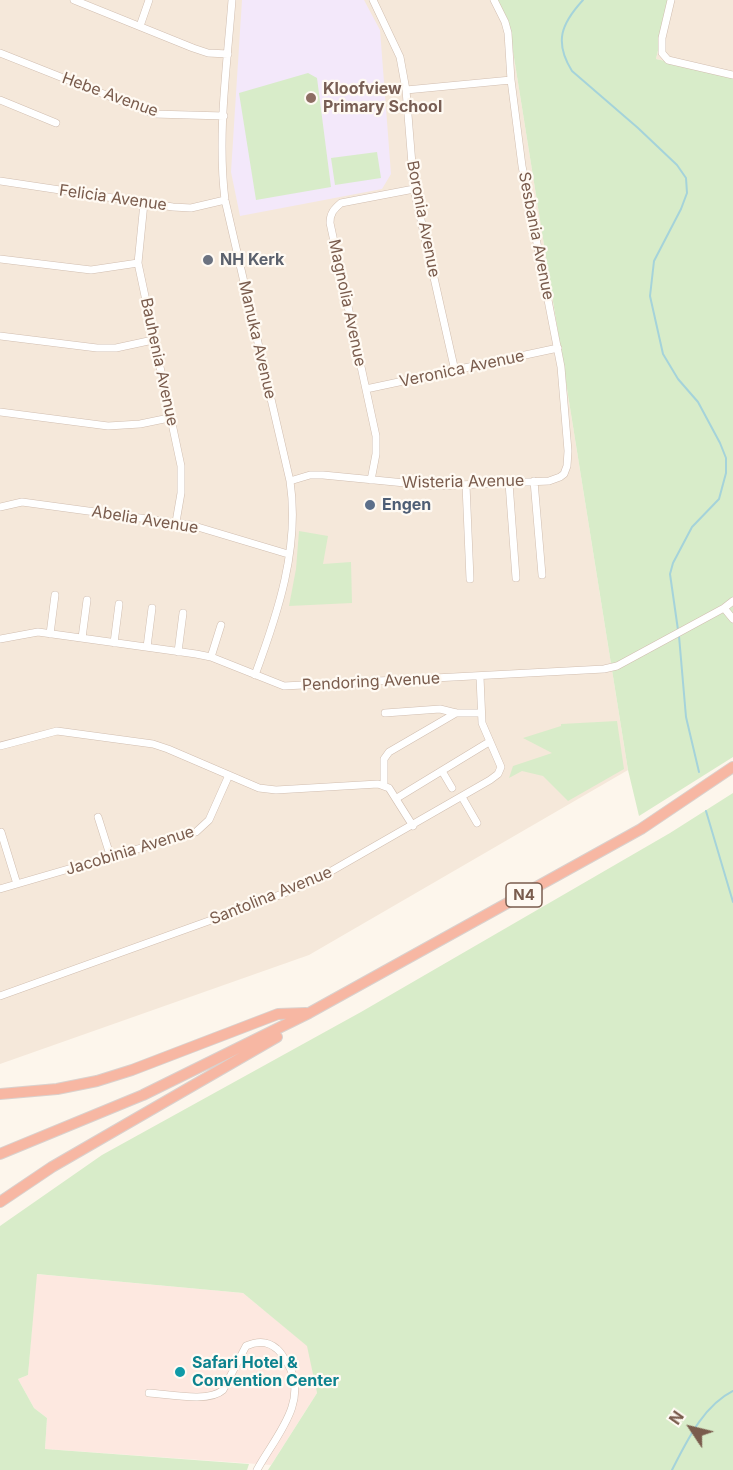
<!DOCTYPE html>
<style>
body{margin:0}
#map{position:relative;width:733px;height:1470px;overflow:hidden;background:#fdf6ec;font-family:Inter,sans-serif}
canvas{display:block}
.north{position:absolute;left:661px;top:1398px;width:60px;height:60px;-webkit-text-stroke:4px #fffaf3;paint-order:stroke;rotate:305deg;font-size:16px;font-weight:700;line-height:24px;text-align:center;color:#7a5c4d}
.north::after{content:'';display:block;margin:auto;width:21px;height:27px;background:#7a5c4d;clip-path:polygon(50% 0,100% 100%,50% 72%,0 100%)}
</style>
<div id="map">
<canvas width="733" height="1470"></canvas>
<div class="north">N</div>
</div>
<script>
const g = document.querySelector('canvas').getContext('2d');
g.lineJoin = 'round';
function fill(path, color) {
  g.fillStyle = color;
  g.fill(path, 'evenodd');
}
function stroke(path, color, width, dash) {
  g.strokeStyle = color;
  g.lineWidth = width;
  g.lineCap = dash ? 'butt' : 'round';
  g.setLineDash(dash || []);
  g.stroke(path);
}
function write(font, color, halo, rows, align = 'center') {
  g.font = font + ' Inter,sans-serif';
  g.lineWidth = 4.5;
  g.setLineDash([]);
  g.textBaseline = 'middle';
  g.strokeStyle = halo;
  g.fillStyle = color;
  for (const [text, x, y, turn = 0] of rows) {
    g.save();
    g.translate(x, y);
    g.rotate((+turn || 0) * Math.PI / 180);
    g.textAlign = isNaN(turn) ? turn : align;
    if (halo) g.strokeText(text, 0, 0);
    g.fillText(text, 0, 0);
    g.restore();
  }
}
fill(new Path2D(`
 M0,0h497l11,20 120,750 -319,185 -309,109z
 M670,0h63v76l-77,-17z`), '#f5e8da');
fill(new Path2D(`
 M36,1274l207,19 65,53 9,47 -46,72 -226,-16 2,-31 -13,-10 -16,-29 10,-4z`), '#fde8e0');
fill(new Path2D(`
 M242,0h122l16,30 11,144 -9,15 -142,27 -9,-44z`), '#f3e8fa');
fill(new Path2D(`
 M497,0h173l-14,59 77,17v681l-94,59 -11,-46 -120,-750z
 M308,73l9,5 14,109 -75,13 -17,-107z
 M377,152l4,26 -46,7 -4,-27z
 M299,531l29,5 -5,28 28,-2 1,41 -63,3 7,-37z
 M617,721l7,48 -56,32 -25,-25 -21,-5 -13,7 4,-12 39,-13 -29,-15 38,-12v-2z
 M733,793v677h-465l49,-77 -10,-47 -64,-53 -206,-19 -9,101 -10,4 16,29 13,10 -2,31 204,15 -2,6h-247v-244l102,-71 259,-143 309,-179z`), '#d8ecc9');
stroke(new Path2D(`
 M583,0c-22,24 -29,42 -11,71l66,57 39,37 9,13 1,15 -6,16 -27,52 -4,35 13,58 15,25 20,23 22,41 6,15v15l-7,26 -27,28 -19,36 -3,11 8,56
 M679,636l7,81 13,55
 M706,811l27,91
 M672,1470c15,-29 31,-64 61,-79`), '#a5d3da', 2);
const minor = new Path2D(`
 M74,0l119,48 15,5 20,1
 M232,0c-5,66 -15,135 -7,200l65,281c10,66 -12,132 -35,194
 M373,0l27,57 6,33 8,99 41,182
 M671,0l-9,38v15l6,7 65,15
 M140,26l9,-26
 M0,53l154,61 70,2
 M406,90l105,-10
 M0,100l56,23
 M0,181l173,26 18,1 34,-8
 M144,203l-6,60 43,203v27l-5,29
 M0,259l91,11 47,-7
 M0,336l97,12h19l37,-8
 M366,389l192,-41
 M0,412l108,14 32,-2 29,-6
 M371,480l5,-26v-18l-46,-213c0,-10 4,-14 11,-20l73,-14
 M290,481l20,-6h13l113,11 113,-5 11,-4 4,-3 3,-8 1,-15 -7,-84 -39,-201 -11,-86 -3,-47 -3,-11 -11,-22
 M534,481l8,94
 M509,483l7,95
 M466,485l4,94
 M0,507l22,-5 169,23 97,29
 M724,608l9,11
 M50,634l5,-39
 M82,638l5,-38
 M0,639l38,-7 158,22 15,3 73,29 320,-17 13,-3 107,-58 9,-7
 M114,643l5,-39
 M147,647l5,-39
 M178,652l5,-39
 M211,657l10,-32
 M385,713l55,-4 16,4h25
 M0,746l57,-15 96,13 15,5 91,39 17,2 102,-6 11,4 24,38
 M442,771l10,17
 M384,785v-26l5,-7 67,-39
 M462,797l15,26
 M397,798l92,-56
 M98,817l13,41
 M1,832l16,52
 M0,889l196,-57 13,-12 20,-45
 M0,996l267,-96 47,-19 176,-101 8,-6 3,-7 -19,-44 -2,-46
 M149,1393c19,1 60,10 74,-3l23,-44c11,-5 22,-5 31,3 5,4 7,10 11,15 22,38 -14,74 -31,106`);
const highway = new Path2D(`
 M0,1094l57,-5 40,-8 35,-11 146,-56 28,-1
 M0,1154l143,-59 166,-82 332,-184 92,-62
 M0,1202l52,-35 225,-130`);
stroke(minor, '#d1beb0', 8);
stroke(highway, '#dad1cd', 12);
stroke(minor, '#fff', 7);
stroke(highway, '#f7b7a3', 10);
for (const [x, y, r, color] of [
 [311,98,6,"#8d6e63"],
 [208,260,6,"#6b7280"],
 [370,505,6,"#5c6f8a"],
 [180,1372,6,"#0f9aa8"]
]) {
  const dot = new Path2D();
  dot.arc(x, y, r, 0, 2 * Math.PI);
  g.fillStyle = color;
  g.fill(dot);
  stroke(dot, '#fffaf3', 2);
}
for (const [x, y, w] of [
 [524,895,36]
]) {
  const box = new Path2D();
  box.roundRect(x - w / 2, y - 12, w, 24, 4.5);
  g.fillStyle = '#fffaf3';
  g.fill(box);
  stroke(box, '#7a5c4d', 1.5);
}
write('bold 15px', '#7a5c4d', null, [
 ["N4",524,895]
]);
write('bold 16px', '#785e54', '#fffaf3', [
 ["Kloofview",323,89],
 ["Primary School",323,107]
], 'left');
write('16px', '#7a5c4d', '#fffaf3', [
 ["Hebe Avenue",110,95,20],
 ["Felicia Avenue",113,198,8],
 ["Boronia Avenue",423,219,79],
 ["Sesbania Avenue",536,236,79],
 ["Magnolia Avenue",347,303,78],
 ["Manuka Avenue",257,340,77],
 ["Bauhenia Avenue",159,362,78],
 ["Veronica Avenue",462,369,-12],
 ["Wisteria Avenue",463,482,-1],
 ["Abelia Avenue",145,520,9],
 ["Pendoring Avenue",371,682,-3],
 ["Jacobinia Avenue",130,851,-17],
 ["Santolina Avenue",271,896,-22]
]);
write('bold 16px', '#5b616d', '#fffaf3', [
 ["NH Kerk",220,260]
], 'left');
write('bold 16px', '#4e5e75', '#fffaf3', [
 ["Engen",382,505]
], 'left');
write('bold 16px', '#0d838f', '#fffaf3', [
 ["Safari Hotel &",192,1363],
 ["Convention Center",192,1381]
], 'left');
</script>
